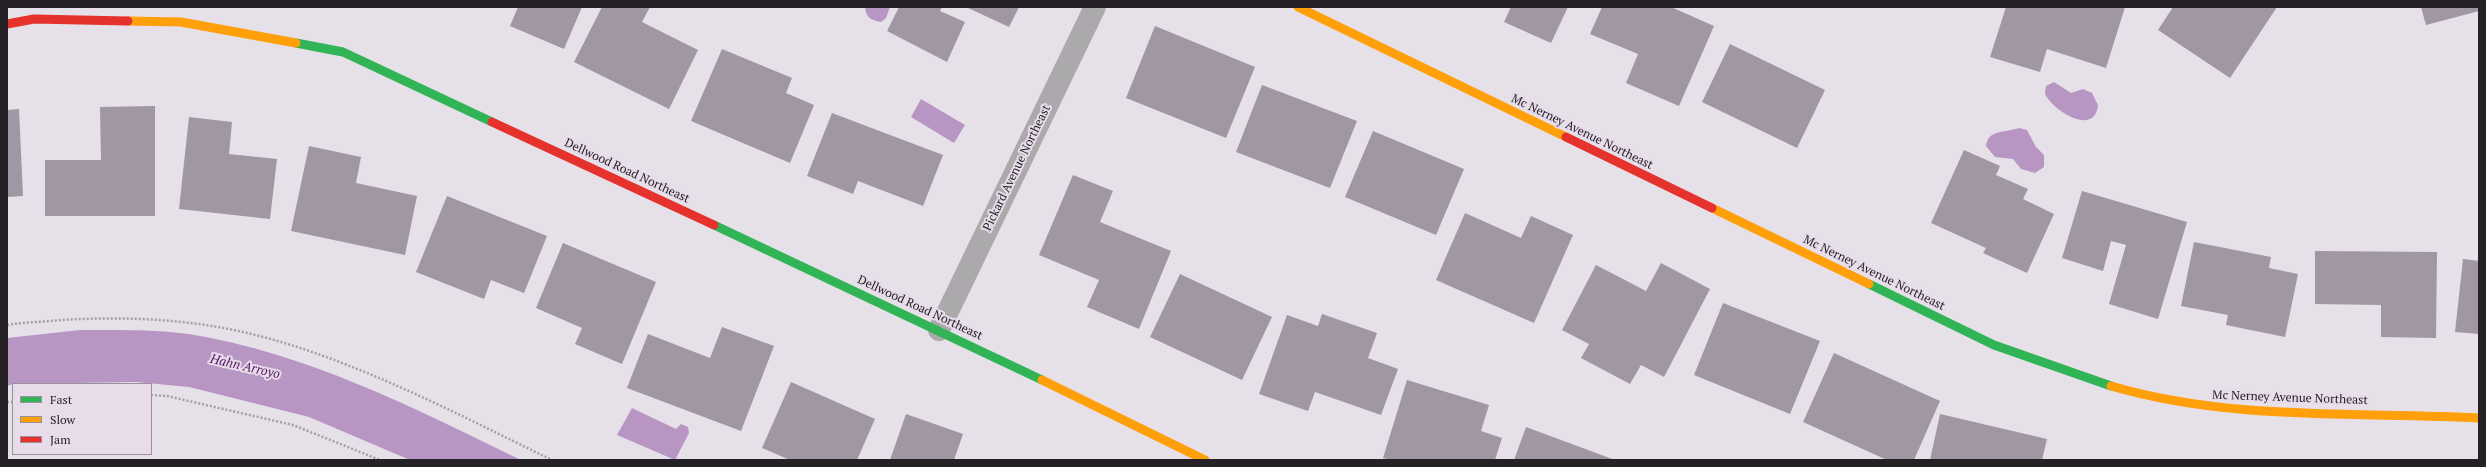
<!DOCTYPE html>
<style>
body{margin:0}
#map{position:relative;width:2486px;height:467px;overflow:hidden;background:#e6e0e8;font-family:"PT Serif",serif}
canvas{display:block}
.frame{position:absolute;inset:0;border:8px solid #252126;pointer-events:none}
.legend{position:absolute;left:12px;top:383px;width:140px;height:72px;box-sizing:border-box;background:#e8dceb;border:1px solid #9a919c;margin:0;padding:5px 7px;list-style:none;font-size:12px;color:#252126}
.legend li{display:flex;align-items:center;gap:8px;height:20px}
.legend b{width:20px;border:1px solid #9a919c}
</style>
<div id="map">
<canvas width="2486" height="467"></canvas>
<div class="frame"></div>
<ul class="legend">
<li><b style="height:5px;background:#30b455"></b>Fast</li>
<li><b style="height:5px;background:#ff9f0a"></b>Slow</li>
<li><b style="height:5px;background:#e5322d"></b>Jam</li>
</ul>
</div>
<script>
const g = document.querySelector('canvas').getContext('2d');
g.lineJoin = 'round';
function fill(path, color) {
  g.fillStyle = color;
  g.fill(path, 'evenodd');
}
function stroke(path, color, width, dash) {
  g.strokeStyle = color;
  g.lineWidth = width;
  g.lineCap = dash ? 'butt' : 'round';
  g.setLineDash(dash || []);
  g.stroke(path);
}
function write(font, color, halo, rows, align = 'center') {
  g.font = font + ' "PT Serif",serif';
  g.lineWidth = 4;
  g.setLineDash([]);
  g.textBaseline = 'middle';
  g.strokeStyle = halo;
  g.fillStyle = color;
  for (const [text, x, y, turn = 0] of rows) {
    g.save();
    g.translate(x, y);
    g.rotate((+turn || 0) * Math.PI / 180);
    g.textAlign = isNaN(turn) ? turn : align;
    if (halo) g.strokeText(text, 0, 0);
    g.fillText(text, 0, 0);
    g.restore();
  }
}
fill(new Path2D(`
 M865,7h25l-4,11 -5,4c-10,-2 -15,-4 -16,-15z
 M2054,82l17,11 12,-4 9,4 6,12c-3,32 -45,6 -53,-11l1,-8z
 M921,99l44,26 -11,18 -43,-26z
 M2019,128l8,2 9,17 8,8v12l-9,6 -14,-4 -8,-10 -18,-2 -9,-11c2,-17 19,-13 33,-18z
 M80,330c36,0 73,-1 109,4 118,19 225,74 332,126h-111l-101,-43 -120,-30 -53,-5 -123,2 -6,2v-48z
 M632,408l44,21 5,-5 7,3 1,6 -14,27 -58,-25z`), '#b896c3');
fill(new Path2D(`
 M518,7h64l-18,42 -54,-23z
 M602,7h48l-8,15 56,28 -29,59 -95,-47z
 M899,7h43l-2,4 25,11 -18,40 -60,-31z
 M966,7h53l-10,20z
 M1511,7h57l-17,36 -47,-21z
 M1602,7h69l43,19 -35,80 -53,-23 12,-29 -48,-20z
 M2006,7h119l-19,61 -59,-19 -7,23 -50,-15z
 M2173,7h104l-47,71 -72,-48z
 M2421,7h58v4l-53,14z
 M1155,26l100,41 -29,71 -100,-40z
 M1730,44l95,46 -28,58 -95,-46z
 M722,49l70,29 -6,15 28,12 -24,58 -99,-42z
 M1262,85l95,36 -27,67 -94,-36z
 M155,106v110h-110v-56h56l-1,-53z
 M19,109l4,87 -16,1v-87z
 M832,113l111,42 -20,51 -65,-25 -5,13 -46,-18z
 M189,117l43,5 -3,32 48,5 -7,60 -91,-10z
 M1373,131l91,38 -28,66 -91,-38z
 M309,146l52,11 -5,26 61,13 -12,59 -114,-24z
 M1964,150l36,16 -4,9 32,14 -5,10 31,15 -27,59 -44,-20 3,-5 -55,-25z
 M1073,175l40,16 -13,31 71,29 -32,78 -52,-22 12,-27 -60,-25z
 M2082,191l105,31 -29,97 -49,-15 17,-59 -15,-4 -8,30 -41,-13z
 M447,196l100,40 -23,57 -33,-13 -7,19 -68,-27z
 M1465,213l56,25 10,-22 42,19 -39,88 -98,-43z
 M2194,242l77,15 -2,11 29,6 -13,63 -59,-12 2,-10 -47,-9z
 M563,243l93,39 -34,82 -47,-20 7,-16 -46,-20z
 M2315,251l122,1 -1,86 -55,-1v-32l-66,-1z
 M2463,259l16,2v73l-24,-2z
 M1661,263l49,26 -46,88 -23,-12 -11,19 -49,-26 8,-14 -27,-14 34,-65 50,26z
 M1180,274l92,43 -30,63 -92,-43z
 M1723,303l97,38 -30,73 -96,-39z
 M1322,314l55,19 -9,25 30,11 -17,46 -66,-23 -7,19 -49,-17 28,-79 31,11z
 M722,327l52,19 -33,85 -114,-43 21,-54 62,24z
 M1834,353l106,48 -26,59h-27l-84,-38z
 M1407,380l82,25 -8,26 21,7 -7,22h-104l-8,-2z
 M791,382l84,37 -18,41h-67l-28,-12z
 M906,414l57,20 -9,26h-64z
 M1940,414l107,25 -5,21h-112z
 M1526,427l89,33h-101z`), '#a196a4');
stroke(new Path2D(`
 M7,325c18,-3 36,-3 54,-5 50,-3 102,-2 151,6 114,18 237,84 340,134
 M151,395l16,1 126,29 87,35
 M7,402h6`), '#a3a0a4', 2.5, [2, 2]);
stroke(new Path2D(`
 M939,330l156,-323`), '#aca9ad', 22);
stroke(new Path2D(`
 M296,43l47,9 149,70
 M714,225l328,155
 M1869,284l125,61 117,41`), '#30b455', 9);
stroke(new Path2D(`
 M1298,7l268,130
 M128,21l53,1 115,21
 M1712,208l157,76
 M1042,380l163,80
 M2111,386c120,35 245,26 368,32`), '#ff9f0a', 9);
stroke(new Path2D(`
 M7,24l27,-5 94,2
 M492,122l222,103
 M1566,137l146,71`), '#e5322d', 9);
write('12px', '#252126', '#e8dceb', [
 ["Mc Nerney Avenue Northeast",1582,132,26],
 ["Pickard Avenue Northeast",1017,168,-64],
 ["Dellwood Road Northeast",627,171,25],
 ["Mc Nerney Avenue Northeast",1874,273,26],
 ["Dellwood Road Northeast",920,308,25],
 ["Mc Nerney Avenue Northeast",2290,398,2]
]);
write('italic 13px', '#521762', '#e8dceb', [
 ["Hahn Arroyo",245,367,13]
]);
</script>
